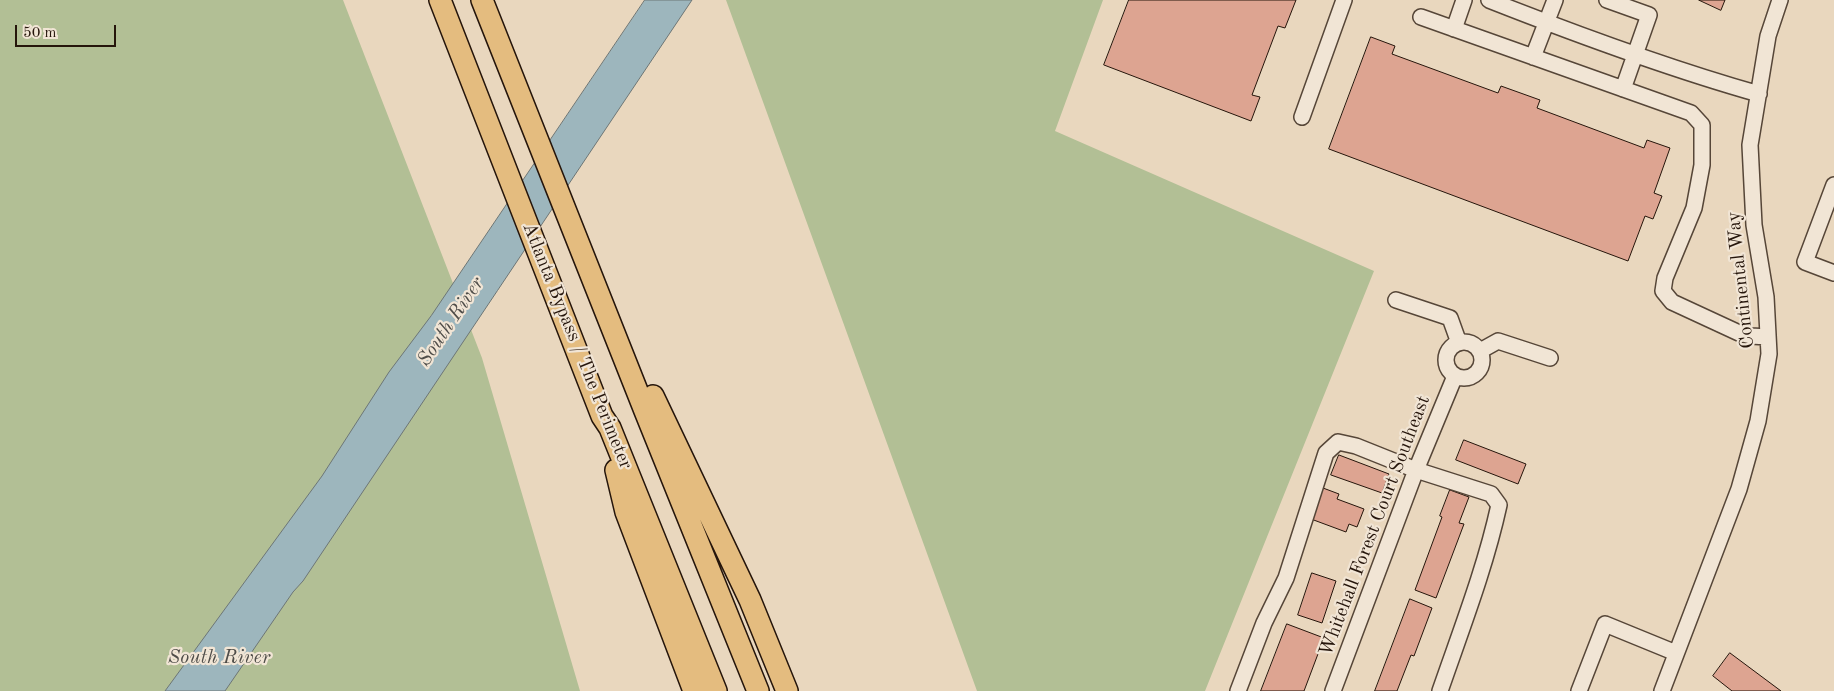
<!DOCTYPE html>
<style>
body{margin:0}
#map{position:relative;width:1834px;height:691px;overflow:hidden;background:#e9d7be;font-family:"Old Standard TT",serif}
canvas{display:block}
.scale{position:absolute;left:15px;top:25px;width:101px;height:22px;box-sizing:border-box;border:2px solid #25150b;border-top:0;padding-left:6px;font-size:15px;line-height:18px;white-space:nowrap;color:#25150b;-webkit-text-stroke:4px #f1e5d5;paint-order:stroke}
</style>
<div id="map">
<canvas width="1834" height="691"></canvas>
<div class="scale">50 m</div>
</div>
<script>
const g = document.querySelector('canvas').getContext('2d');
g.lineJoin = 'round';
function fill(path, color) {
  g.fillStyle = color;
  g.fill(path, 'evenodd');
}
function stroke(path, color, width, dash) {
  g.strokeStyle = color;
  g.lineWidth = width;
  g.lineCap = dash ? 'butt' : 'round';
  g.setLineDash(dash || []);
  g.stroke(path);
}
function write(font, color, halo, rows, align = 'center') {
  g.font = font + ' "Old Standard TT",serif';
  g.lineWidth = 4.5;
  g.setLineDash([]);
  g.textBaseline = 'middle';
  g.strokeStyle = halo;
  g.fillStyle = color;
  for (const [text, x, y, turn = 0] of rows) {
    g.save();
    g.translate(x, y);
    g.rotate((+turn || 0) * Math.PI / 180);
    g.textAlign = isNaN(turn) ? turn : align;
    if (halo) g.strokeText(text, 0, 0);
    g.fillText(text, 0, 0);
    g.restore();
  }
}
fill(new Path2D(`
 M0,0h343l139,358 98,333h-580z
 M726,0h377l-48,131 319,140 -169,420h-228z`), '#b2bf95');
const water = new Path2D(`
 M645,0h47l-389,581 -10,11 -68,99h-60l157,-215 67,-104 42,-56z`);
fill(water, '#9db6bd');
stroke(water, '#6d7676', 1);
const building = new Path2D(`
 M1129,0h167l-11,28 -7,-2 -26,69 8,2 -9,24 -147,-56z
 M1699,0h26l-4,10z
 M1371,37l24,9 -3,8 106,39 3,-7 39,14 -3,8 107,40 3,-8 23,8 -16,45 8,3 -9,23 -8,-3 -17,45 -299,-112z
 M1464,440l62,24 -8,20 -62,-24z
 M1339,455l50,19 -7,19 -51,-18z
 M1323,488l16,6 -2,5 27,10 -7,18 -8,-3 -3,8 -35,-13z
 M1450,490l19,7 -10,26 5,1 -28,74 -21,-8 27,-73 -2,-1z
 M1312,573l24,8 -14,42 -24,-8z
 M1410,599l22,9 -18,48 -3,-1 -14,36h-22z
 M1287,624l37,14 -20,53h-43z
 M1730,653l51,38h-49l-19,-15z`);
fill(building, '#dda491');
stroke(building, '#25150b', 1);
const minor = new Path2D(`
 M1489,0c89,35 178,68 270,94
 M1607,0l42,15 -26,74
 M1421,17l270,96 11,12v40l-8,43 -29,70 -2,13 9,11 67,31 12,3 17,1
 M1454,29l10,-29
 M1533,57l22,-57
 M1302,117l42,-117
 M1834,185l-29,77 29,11
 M1396,300l54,18 9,25
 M1446 360a18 18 0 1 1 36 0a18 18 0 1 1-36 0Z
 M1480,351l18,-10 52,17
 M1238,691l26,-68 22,-45 40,-125 12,-11 18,4 60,24 75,24 8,11c-14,64 -38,125 -59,186
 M1333,691l83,-221 39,-94
 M1579,691l26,-67 71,29
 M1662,691l77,-202 19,-68 11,-67 -3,-57 -12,-72 -4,-80 18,-109 12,-36`);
const highway = new Path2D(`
 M440,0l162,416 8,12 106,263
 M482,0l163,411 113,280
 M653,396l97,204 37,91
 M616,470l10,42 68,179`);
stroke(minor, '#564638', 18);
stroke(highway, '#25150b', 24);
stroke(minor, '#f1e5d5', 15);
stroke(highway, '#e4bc7f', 21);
write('19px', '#25150b', '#f1e5d5', [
 ["Continental Way",1741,280,-96],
 ["Atlanta Bypass / The Perimeter",577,346,68],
 ["Whitehall Forest Court Southeast",1375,526,-69]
]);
write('italic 20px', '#4f4d49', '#f1e5d5', [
 ["South River",451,322,-56],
 ["South River",219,658]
]);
</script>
